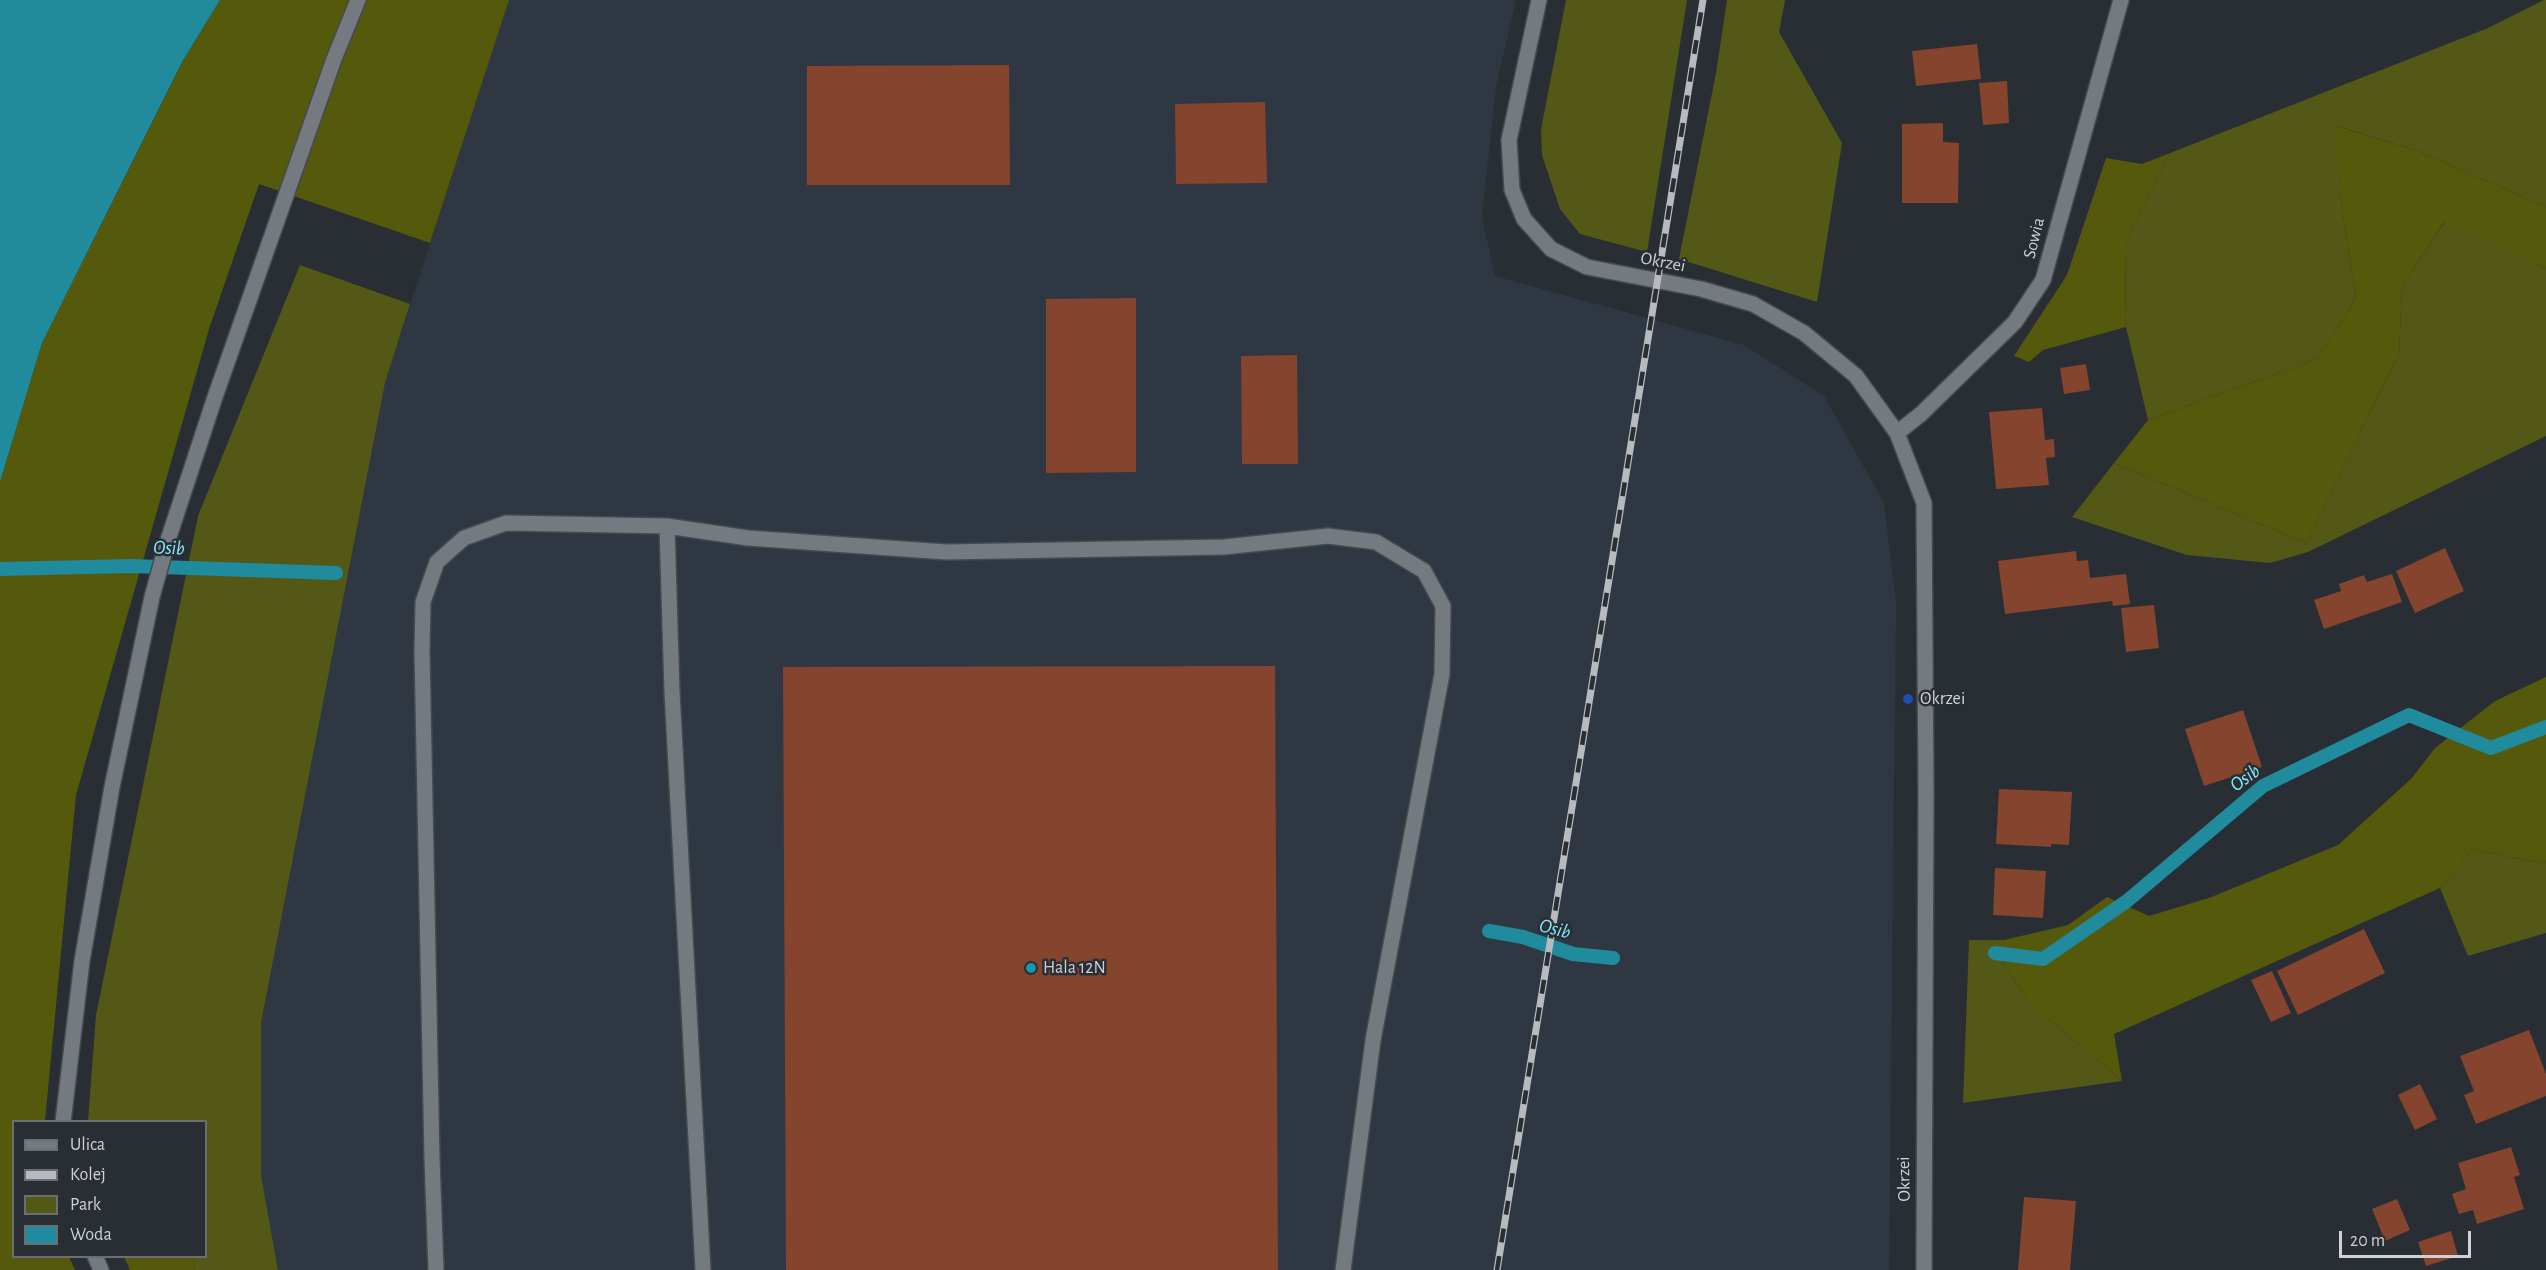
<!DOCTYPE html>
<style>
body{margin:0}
#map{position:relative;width:2546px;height:1270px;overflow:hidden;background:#282e33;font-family:"Alegreya Sans",sans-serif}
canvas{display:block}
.legend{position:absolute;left:12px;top:1120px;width:195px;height:138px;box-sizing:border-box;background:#282e33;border:2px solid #6a6f74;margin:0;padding:8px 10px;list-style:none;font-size:18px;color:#ced1d5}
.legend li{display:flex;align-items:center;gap:12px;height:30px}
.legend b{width:30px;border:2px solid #6a6f74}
.scale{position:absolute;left:2339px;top:1231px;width:132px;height:27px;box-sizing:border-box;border:3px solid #ced1d5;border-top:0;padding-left:8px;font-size:18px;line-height:21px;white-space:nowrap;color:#ced1d5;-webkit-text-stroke:4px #282e33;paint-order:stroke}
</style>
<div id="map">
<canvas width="2546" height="1270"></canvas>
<ul class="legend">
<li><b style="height:8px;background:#747a80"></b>Ulica</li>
<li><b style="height:8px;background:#b7babf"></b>Kolej</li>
<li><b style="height:16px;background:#545817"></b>Park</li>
<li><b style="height:16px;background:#1f8b9c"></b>Woda</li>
</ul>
<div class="scale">20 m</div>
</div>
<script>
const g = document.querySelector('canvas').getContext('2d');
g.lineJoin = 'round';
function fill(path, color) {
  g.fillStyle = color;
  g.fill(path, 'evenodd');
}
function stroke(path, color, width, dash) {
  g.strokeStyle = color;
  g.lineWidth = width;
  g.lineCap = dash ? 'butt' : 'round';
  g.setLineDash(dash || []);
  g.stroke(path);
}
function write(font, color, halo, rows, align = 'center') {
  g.font = font + ' "Alegreya Sans",sans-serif';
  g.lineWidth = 5;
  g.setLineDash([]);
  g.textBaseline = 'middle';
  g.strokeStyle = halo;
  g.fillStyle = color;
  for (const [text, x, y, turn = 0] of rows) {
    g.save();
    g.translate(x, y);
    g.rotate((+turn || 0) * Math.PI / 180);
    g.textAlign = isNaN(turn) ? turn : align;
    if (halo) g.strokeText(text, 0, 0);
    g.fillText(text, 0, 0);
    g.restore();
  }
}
fill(new Path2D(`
 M509,0h1007l-20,87 -14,130 13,59 249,69 80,51 60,107 12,100 -7,667h-1611l-17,-95v-152l124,-640z`), '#2f3842');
fill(new Path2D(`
 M1566,0h121l-40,252 -67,-18 -20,-25 -18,-54 -1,-26z
 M1727,0h58l-6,32 63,111 -25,159 -138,-43 37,-186z
 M2544,0h2v207l-128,-56 -81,-25 4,76 15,96 -39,61 -169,61 -22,-93 -1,-83 45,-91 318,-125z
 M2446,220l100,49v167l-238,116 -38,11 -83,-8 -115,-38 42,-54 192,80 93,-189 3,-68z
 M300,265l110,39 -25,79 -124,640v152l17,95h-83l-2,-13 13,-1v-134l-118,-1 8,-106 102,-499z
 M2472,849l69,14 5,-2v72l-78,23 -28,-68z
 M1969,940h19l40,61 94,80 -159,22z`), '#545817');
fill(new Path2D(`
 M220,0h289l-79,243 -171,-59 -50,145 -133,466 -31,326 -31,1v134l55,1 6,13h-75v-788l42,-139 140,-281z
 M2336,126l82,25 128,56v62l-101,-48 -43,65 -3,68 -93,189 -192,-80 34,-43 169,-61 39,-61 -15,-96z
 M2170,153l-45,91 1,83 -83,23 -14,12 -15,-6 53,-81 39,-117 36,6z
 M2546,677v184l-5,2 -69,-14 -32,39 -326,146 8,47 -94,-80 -40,-61h16l64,-15 39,-28 42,19 60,-18 129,-53 74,-67 23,-30 60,-47z
 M124,1257h69l2,13h-65z`), '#55590b');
fill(new Path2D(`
 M0,0h220l-38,62 -140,281 -42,139z`), '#1f8b9c');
stroke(new Path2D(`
 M0,569l131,-3 205,7
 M1489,931l34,6 50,17 40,4
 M1995,953l48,6 84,-58 136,-115 146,-71 82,33 55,-21`), '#1f8b9c', 14);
fill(new Path2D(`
 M1977,44l4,35 -65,7 -4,-35z
 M1009,65l1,120h-203v-119z
 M2007,81l2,42 -26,2 -4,-42z
 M1265,102l2,81 -91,1 -1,-80z
 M1943,123v19l16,1 -1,60h-56v-79z
 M1136,298v174l-90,1v-174z
 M1297,355l1,109h-56l-1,-108z
 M2086,364l4,26 -26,4 -4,-26z
 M2042,408l3,32 9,-1 1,18 -9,1 3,27 -53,4 -7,-77z
 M2445,548l19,43 -49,22 -19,-42z
 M2076,551l1,10 11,-1 2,18 36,-4 4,30 -17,2 -1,-5 -107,13 -7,-53z
 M2392,574l10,28 -78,27 -10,-29 27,-9 -2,-7 25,-9 3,7z
 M2154,605l5,43 -33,4 -5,-44z
 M1275,666l3,604h-492l-3,-603z
 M2243,710l19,57 -58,19 -19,-57z
 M1999,789l73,3 -3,53 -18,-1v3l-55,-3z
 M1995,868l51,3 -3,47 -50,-3z
 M2364,929l21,44 -87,42 -21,-44z
 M2272,971l19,42 -20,9 -20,-42z
 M2529,1030l17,44v22l-70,28 -12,-29 10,-4 -14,-35z
 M2420,1084l17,35 -22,11 -17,-35z
 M2511,1147l9,28 -6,2 10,32 -47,15 -4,-14 -14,4 -7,-20 14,-5 -8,-26z
 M2024,1197l52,4 -6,69h-52z
 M2397,1199l13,31 -25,11 -13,-32z
 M2451,1231l7,25 -32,10 -8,-24z`), '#84442d');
const minor = new Path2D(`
 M1539,0l-30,140 3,50 12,29 27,30 36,18 114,22 52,15 51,29 52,43 41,57 27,70 2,291 -2,476
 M1897,433l24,-19 94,-92 28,-42 78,-280
 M63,1122l19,-161 30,-174 40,-190 15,-54 48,-146 119,-338 24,-59
 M95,1256l6,14
 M436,1270l-4,-111 -10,-508 1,-49 14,-40 27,-24 42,-15 161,3
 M703,1270l-31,-578 -5,-166 81,12 198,14 278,-5 104,-11 48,6 48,29 19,35 -1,68 -69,366 -30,230`);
stroke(minor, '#464a4f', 18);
stroke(minor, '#747a80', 15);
const rail = new Path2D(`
 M1497,1270l206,-1270`);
stroke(rail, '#b7babf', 7);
stroke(rail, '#282e33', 4.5, [14]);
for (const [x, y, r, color] of [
 [1908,699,6,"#1a4fb4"],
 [1031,968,6,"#0f9aa8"]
]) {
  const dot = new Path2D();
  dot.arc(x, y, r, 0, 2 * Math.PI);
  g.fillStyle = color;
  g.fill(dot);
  stroke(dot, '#282e33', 2);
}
write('18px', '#ced1d5', '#282e33', [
 ["Sowia",2034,238,-76],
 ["Okrzei",1663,262,11],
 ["Okrzei",1904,1179,-91]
]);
write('18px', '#ced1d5', '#282e33', [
 ["Okrzei",1920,699],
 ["Hala 12N",1043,968]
], 'left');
write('italic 20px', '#83eafd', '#282e33', [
 ["Osib",169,548,2],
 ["Osib",2245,778,-36],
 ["Osib",1555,929,15]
]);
</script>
